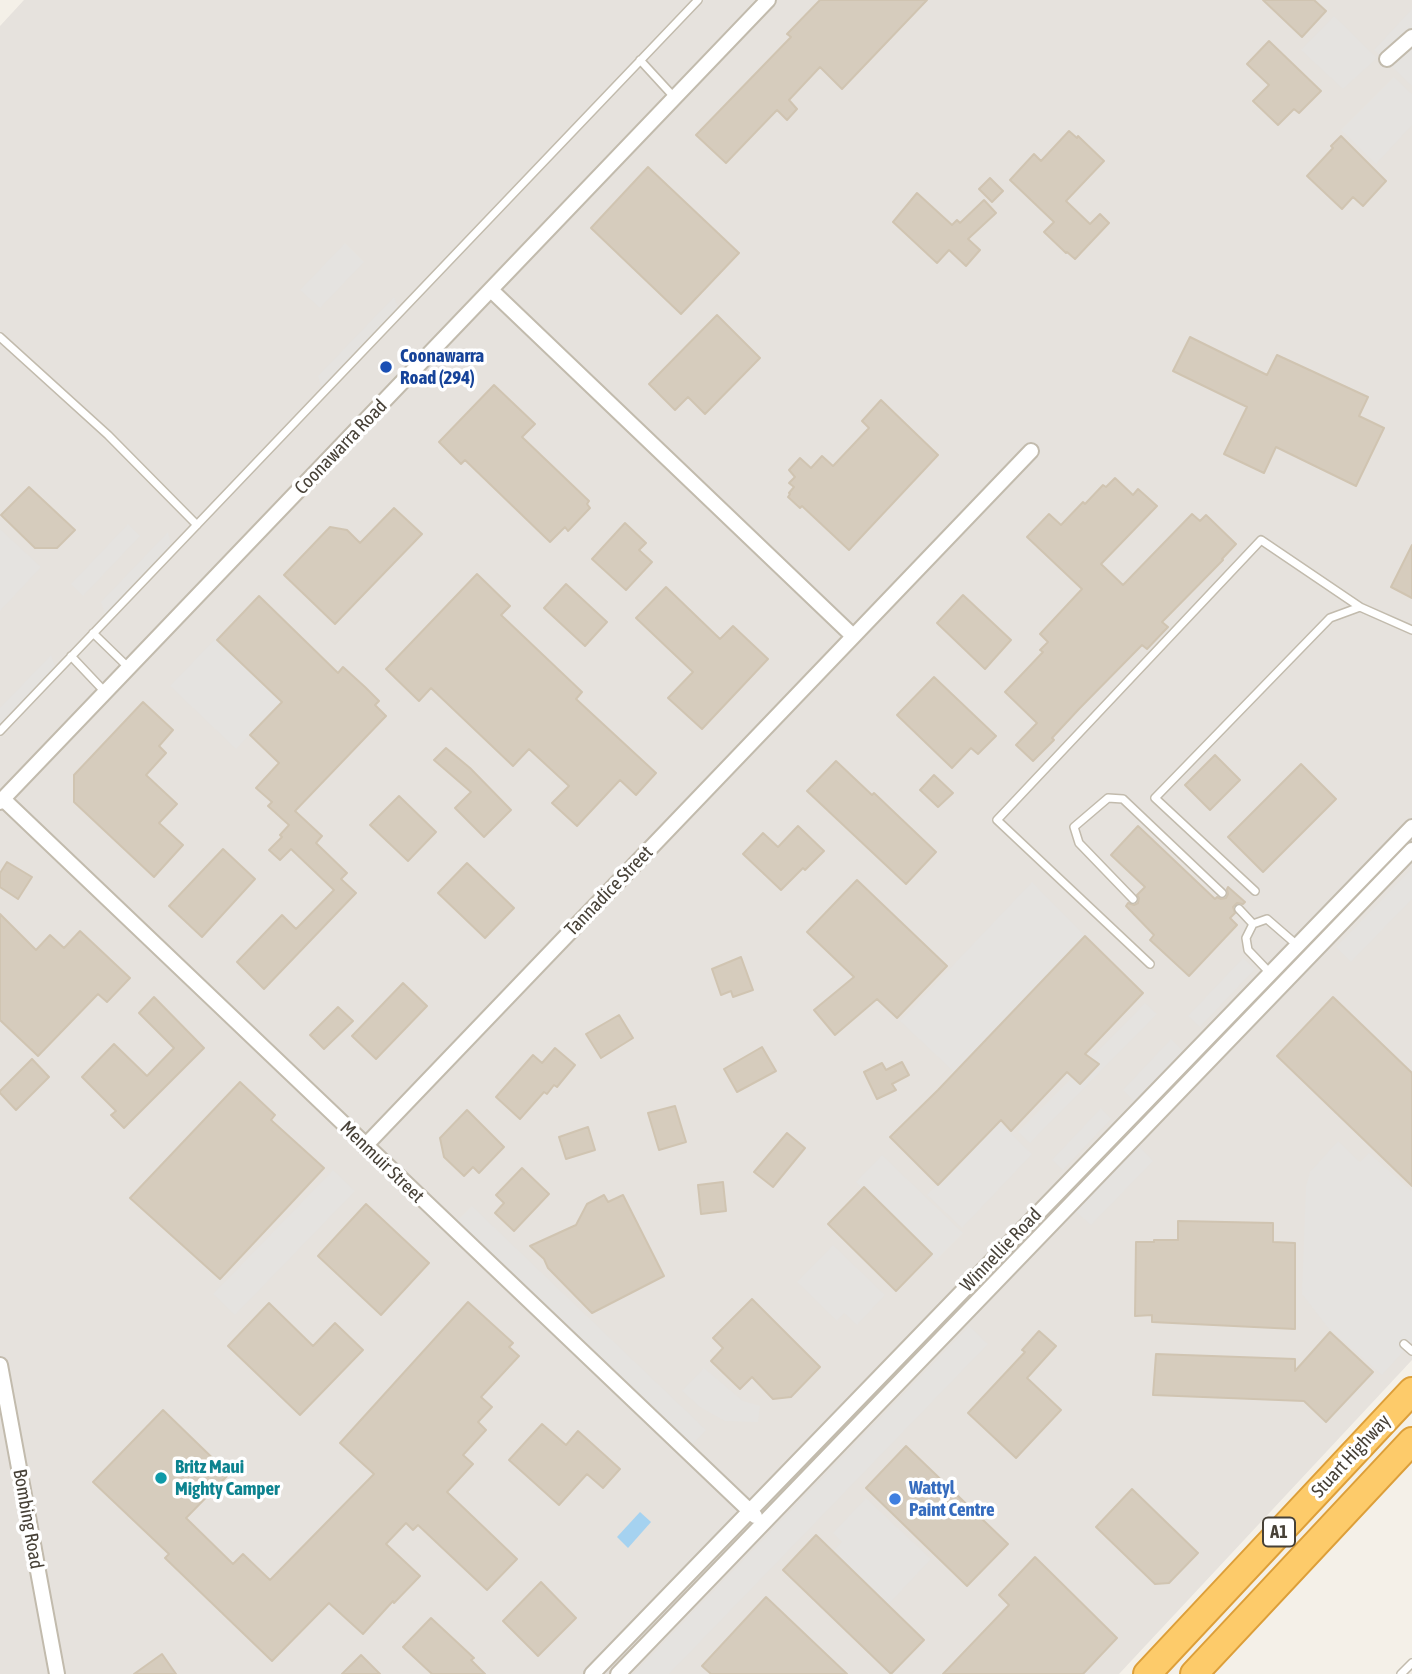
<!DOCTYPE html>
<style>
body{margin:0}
canvas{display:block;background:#f4f0e8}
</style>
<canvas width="1412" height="1674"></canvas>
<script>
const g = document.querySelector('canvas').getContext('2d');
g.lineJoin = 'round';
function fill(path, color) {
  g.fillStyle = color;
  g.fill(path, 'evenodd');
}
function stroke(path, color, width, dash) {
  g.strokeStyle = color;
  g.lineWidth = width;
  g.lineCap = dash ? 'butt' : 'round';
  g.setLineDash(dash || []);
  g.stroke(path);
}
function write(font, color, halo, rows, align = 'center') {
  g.font = font + ' "Asap Condensed",sans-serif';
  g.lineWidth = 7;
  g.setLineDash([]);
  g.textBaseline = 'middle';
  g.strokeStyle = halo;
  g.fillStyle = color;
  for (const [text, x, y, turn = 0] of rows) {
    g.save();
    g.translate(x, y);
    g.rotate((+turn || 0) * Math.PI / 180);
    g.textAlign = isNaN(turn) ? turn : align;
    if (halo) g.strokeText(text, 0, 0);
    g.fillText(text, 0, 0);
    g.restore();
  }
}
fill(new Path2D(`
 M24,0h1388v1360l-293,314h-1119v-1648z`), '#e6e2dd');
fill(new Path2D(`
 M1412,9v77l-38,-36z
 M1334,16l43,42 -34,31 -42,-39z
 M1394,77l18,17v31l-36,39 -35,-34z
 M345,243l19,19 -44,46 -20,-18z
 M394,297l5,13 -77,80 -4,-14z
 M128,524l12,12 -57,60 -12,-12z
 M0,529l41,38 -41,44z
 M168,532l4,15 -66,70 -5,-15z
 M219,635l-1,5 64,62 -46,47 -66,-63z
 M51,655l5,15 -56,58v-20z
 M1412,868v31l-61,63 -15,-15z
 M1032,882l53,54 -131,136 -54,-51z
 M1243,958l12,11 -55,58 -12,-11z
 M1145,1003l12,11 -127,129 -12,-11 55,-55 7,7 18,-19 -7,-7z
 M1171,1039l12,12 -49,50 -11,-11z
 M1101,1108l10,11 -48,51 -11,-10z
 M998,1121l34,33 -70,74 -35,-33z
 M1338,1141l22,21 9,-9 43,38v151l-30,33 -53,-46 -27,-35 4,-108 4,-14z
 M1139,1146l14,15 -62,64 -15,-13z
 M882,1155l81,78 -27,27 -80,-78z
 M333,1170l22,21 -120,124 -22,-21z
 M472,1206l234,224 -20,21 -235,-224z
 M833,1245l52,50 -28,30 -13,-12 -7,8 -40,-39z
 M969,1326l19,18 -319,330h-36z
 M704,1368l39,33 17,5 -2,16 -33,-1 -25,-14 -18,-16z
 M866,1498l65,61 -45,48 -56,-53 12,-12 -9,-9z`), '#e5e3e0');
fill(new Path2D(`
 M640,1512l11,10 -23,26 -11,-11z`), '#a5d2f0');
const building = new Path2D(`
 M820,0h107l-85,89 -22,-22 -31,33 8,9 -10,11 -10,-10 -51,53 -30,-28 95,-98 -4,-3z
 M1263,0h51l12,11 -24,26z
 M1269,41l52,50 -22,22 -5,-4 -16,16 -25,-24 16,-16 -22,-21z
 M1069,131l8,7 1,-2 26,25 -38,40 24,23 10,-10 9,9 -34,36 -8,-7 -1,1 -22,-21 10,-10 -44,-42 24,-26 7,7z
 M1341,136l45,45 -23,25 -10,-9 -11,12 -35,-33 26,-28 -2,-2z
 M648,167l91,86 -58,61 -90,-86z
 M990,178l13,13 -11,11 -13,-13z
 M917,193l35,32 5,-5 3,3 24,-23 12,13 -28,26 12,11 -14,16 -17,-16 -12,13 -44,-41z
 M717,315l43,43 -55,56 -17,-17 -13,13 -26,-26z
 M1190,337l77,38 10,-20 91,42 -9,19 25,12 -28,58 -80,-39 -12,26 -40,-19 23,-47 -74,-36z
 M494,385l41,39 -13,13 67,64 -2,3 3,4 -22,23 -3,-4 -15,15 -85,-82 -4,4 -22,-22z
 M881,400l57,55 -89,95 -47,-44 -2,2 -12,-11 2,-3 -1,-1 5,-6 -5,-4 6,-6 -6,-7 11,-12 11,10 11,-12 11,10 36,-38 -7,-7z
 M1115,478l18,17 5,-6 19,17 -56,58 22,21 69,-71 8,7 6,-6 30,29 -14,15 1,1 -61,62 6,5 -21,22 -5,-4 -63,64 -27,29 2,2 -21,21 -17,-16 21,-22 -32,-31 38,-40 -3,-2 8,-8 -8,-8 42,-45 -55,-52 22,-23 12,11 22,-23 2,2 18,-19 3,2z
 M29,487l46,43 -18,18h-22l-34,-33z
 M394,508l28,26 -87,90 -51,-49 46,-48 17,3 13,13z
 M625,523l21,20 -7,7 13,12 -26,28 -34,-31z
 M1412,545v53l-21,-11z
 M477,574l33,32 -9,9 81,77 -6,7 80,74 -20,22 -16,-15 -43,46 -25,-23 17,-17 -40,-37 -16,17 -82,-78 -12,13 -33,-32z
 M566,584l41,38 -22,24 -41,-38z
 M666,587l54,52 13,-13 35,33 -66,70 -34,-31 25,-26 -57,-54z
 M963,595l48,45 -26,29 -48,-46z
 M259,596l79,77 5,-6 22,20 14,14 -4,4 11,11 -91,95 27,25 -6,7 31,30 -6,6 15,14 -92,96 -27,-27 45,-47 14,14 38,-39 -43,-41 -11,11 -11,-10 13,-13 -2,-2 9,-10 -21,-19 4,-4 -16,-14 23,-25 -29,-28 32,-33 -65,-62z
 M934,677l62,59 -18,18 -7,-6 -19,20 -55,-53z
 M143,702l30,28 -14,16 7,7 -20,22 31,29 -18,19 24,22 -29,32 -80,-75v-27z
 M446,748l24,20 41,42 -27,27 -29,-29 16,-16 -37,-32z
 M1215,755l25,25 -30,30 -25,-25z
 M836,761l36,34 2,-2 62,59 -30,32 -99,-93z
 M1301,764l35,35 -73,73 -35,-35z
 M934,775l19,18 -15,14 -18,-17z
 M399,796l37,36 -28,29 -38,-36z
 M798,826l26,25 -19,19 -2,-2 -22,22 -38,-36 20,-21 15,14z
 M1138,826l77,73 2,-2 4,2 5,-1 2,-4 -1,-5 1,-2 17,15 -2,2 -6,-1 -4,4 2,6 -5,5 7,7 -48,51 -39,-36 4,-5 -28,-29 2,-3 6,2 4,-2 1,-5 -2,-3 8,-8 -34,-32z
 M223,849l32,30 -53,58 -33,-31z
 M7,862l25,15 -14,22 -18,-12v-14z
 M467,863l47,45 -29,30 -47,-45z
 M857,880l90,86 -50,52 -20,-19 -42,36 -21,-25 40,-33 -47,-45z
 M0,914l36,36 14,-15 14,13 16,-17 50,47 -23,24 -9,-8 -60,62 -38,-36z
 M1085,936l58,57 -58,61 14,10 -19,20 -13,-12 -56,59 -10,-11 -63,65 -48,-48 48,-47z
 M741,957l12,33 -20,7 -2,-6 -10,4 -9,-26z
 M403,983l24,23 -51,53 -24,-23z
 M154,997l50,51 -80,80 -13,-13 5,-4 -34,-34 32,-33 33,32 27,-28 -35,-35z
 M1333,997l79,76v113l-135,-130z
 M338,1007l15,14 -29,28 -14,-14z
 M619,1015l14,23 -32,20 -15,-24z
 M762,1047l14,24 -39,21 -13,-23z
 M555,1048l20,17 -18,22 -3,-2 -7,9 -3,-2 -24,27 -24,-22 37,-42 9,8z
 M32,1059l17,18 -33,33 -16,-17v-2z
 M902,1062l7,13 -17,9 4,6 -19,9 -13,-27 18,-9 4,7z
 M240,1082l35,33 -4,5 53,48 -104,111 -90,-81z
 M675,1106l11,36 -27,8 -11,-37z
 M467,1110l37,37 -25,26 -6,-6 -9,9 -20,-19 -4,-19z
 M588,1127l7,23 -29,9 -7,-22z
 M787,1133l18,15 -32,39 -19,-15z
 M522,1168l27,26 -35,37 -19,-18 9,-10 -8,-8z
 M723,1182l3,29 -25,3 -3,-29z
 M864,1187l68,67 -36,37 -68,-67z
 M604,1195l4,7 15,-7 41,81 -72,37 -44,-45 -4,-9 -14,-13 46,-21 11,-21z
 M366,1204l63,59 -48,52 -63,-59z
 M1178,1221l95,2v19l22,1v86l-143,-7v-7l-17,1 1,-74h18v-2h24z
 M752,1299l68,68 -29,30 -18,2 -21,-22 -12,12 -29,-28 12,-13 -10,-10z
 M468,1302l45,41 -4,4 10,9 -38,41 11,10 -14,15 8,8 -23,25 10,9 -26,28 70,67 -30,31 -69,-65 -5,5 -7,-7 -20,21 34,32 -26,27 -1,-2 -30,33 -34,-31 -57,58 -107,-103 4,-4 -76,-72 70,-72 66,64 -43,44 47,46 10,-10 27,26 104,-106 -34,-31z
 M269,1303l44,43 22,-23 28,27 -63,65 -72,-69z
 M1039,1331l17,15 -29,32 34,32 -45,48 -48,-45 57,-61 -3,-2z
 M1330,1332l43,40 -47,50 -22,-21 -151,-6 3,-41 139,5v12z
 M542,1424l24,21 12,-14 42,38 -17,19 -16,-14 -28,31 -50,-45z
 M906,1446l102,98 -41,42 -101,-98z
 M1132,1489l66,64 -29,30 -14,1 -59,-57z
 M816,1535l108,105 -33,34 -108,-104z
 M1035,1557l82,81 -34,36h-140l66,-69 -10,-10z
 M541,1582l35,36 -38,38 -35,-35z
 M766,1597l81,77h-136l-9,-8z
 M431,1618l43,40 -3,2 14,14h-53l-29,-27z
 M162,1654l14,20h-42z
 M361,1655l19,19h-38z`);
fill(building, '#d6ccbd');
stroke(building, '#d0c4b1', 2);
const lane = new Path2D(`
 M640,60l34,37
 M0,337l108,98 89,90
 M93,633l36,35
 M71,656l34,36
 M0,731l698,-731
 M1255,891l-100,-93 175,-180 30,-11 52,23
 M1133,899l-54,-56 -5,-16 34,-29 15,1 99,94
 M1239,909l14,15 -7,14 2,12 22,23
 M1253,924l14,-5 30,26
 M1150,964l-153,-144 264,-280 99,67
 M1404,1344l8,7
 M1401,1674l11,-11`);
const street = new Path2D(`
 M1387,59l25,-22
 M491,290l362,346
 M3,799l752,717
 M0,802l768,-802
 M365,1146l666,-695
 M0,1365l57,309
 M592,1674l820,-847
 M618,1674l794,-824`);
const highway = new Path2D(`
 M1147,1674l265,-283
 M1194,1674l218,-233`);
stroke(lane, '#c2bbad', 10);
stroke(street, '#c2bbad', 18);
stroke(highway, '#dd9f39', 30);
stroke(lane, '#fff', 7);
stroke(street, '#fff', 14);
stroke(highway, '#fdcb6a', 26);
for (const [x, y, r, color] of [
 [386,367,7,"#1a4fb4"],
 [161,1478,7,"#0f9aa8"],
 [895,1499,7,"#3f7fe0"]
]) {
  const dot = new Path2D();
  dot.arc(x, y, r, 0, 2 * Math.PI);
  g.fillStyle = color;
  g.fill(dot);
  stroke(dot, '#fff', 2.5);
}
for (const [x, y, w] of [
 [1279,1532,32]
]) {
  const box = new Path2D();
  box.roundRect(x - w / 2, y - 14.5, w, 29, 5);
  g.fillStyle = '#fff';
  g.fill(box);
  stroke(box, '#474137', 2);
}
write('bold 18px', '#474137', null, [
 ["A1",1279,1532]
]);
write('bold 19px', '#164399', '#fff', [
 ["Coonawarra",400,356],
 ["Road (294)",400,378]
], 'left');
write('19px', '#474137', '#fff', [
 ["Coonawarra Road",341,447,-46],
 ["Tannadice Street",609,891,-46],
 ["Menmuir Street",382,1162,44],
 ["Winnellie Road",1001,1250,-46],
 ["Stuart Highway",1351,1456,-47],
 ["Bombing Road",28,1519,80]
]);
write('bold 19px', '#0d838f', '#fff', [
 ["Britz Maui",175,1467],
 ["Mighty Camper",175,1489]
], 'left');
write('bold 19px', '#366cbe', '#fff', [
 ["Wattyl",909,1488],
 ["Paint Centre",909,1510]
], 'left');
</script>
